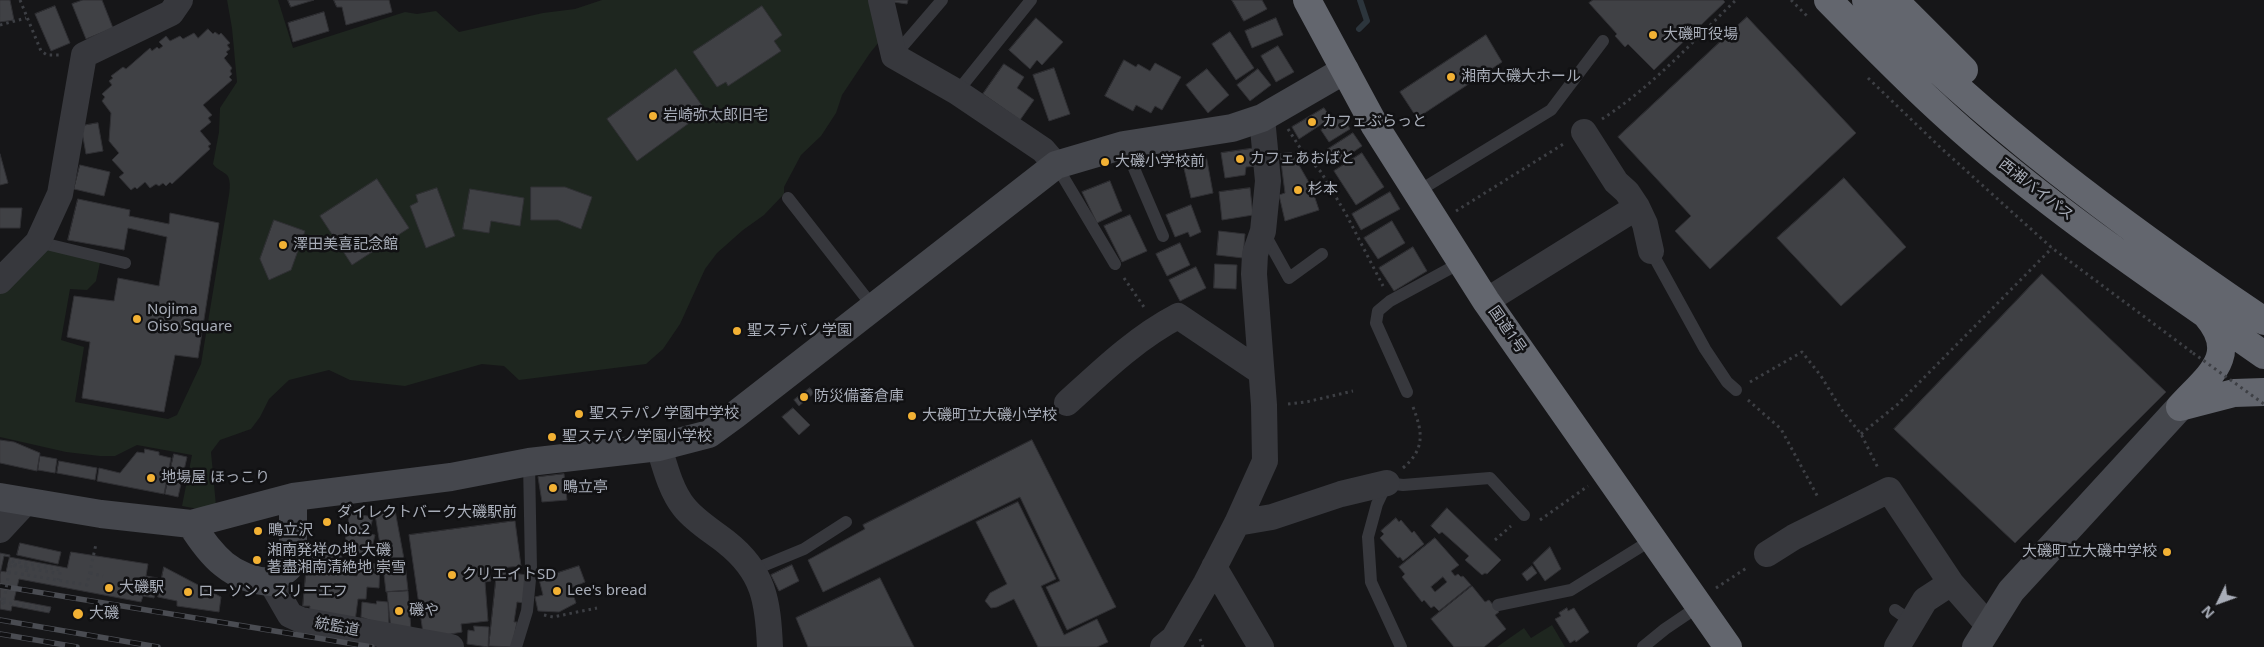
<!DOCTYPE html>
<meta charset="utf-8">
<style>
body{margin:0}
#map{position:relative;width:2264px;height:647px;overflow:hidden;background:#161618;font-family:"Noto Sans",sans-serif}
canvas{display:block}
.north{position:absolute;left:2194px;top:577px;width:50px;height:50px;-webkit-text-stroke:4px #111113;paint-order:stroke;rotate:228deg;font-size:14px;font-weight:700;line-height:20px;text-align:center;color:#a8adb8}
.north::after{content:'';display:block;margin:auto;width:18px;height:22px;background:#a8adb8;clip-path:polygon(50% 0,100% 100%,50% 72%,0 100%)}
</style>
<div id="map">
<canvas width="2264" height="647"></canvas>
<div class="north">N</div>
</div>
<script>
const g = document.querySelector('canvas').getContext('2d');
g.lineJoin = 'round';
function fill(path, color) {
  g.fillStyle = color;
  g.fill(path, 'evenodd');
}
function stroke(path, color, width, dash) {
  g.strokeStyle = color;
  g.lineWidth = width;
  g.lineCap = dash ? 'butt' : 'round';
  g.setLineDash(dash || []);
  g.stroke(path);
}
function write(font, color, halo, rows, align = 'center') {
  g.font = font + ' "Noto Sans","Noto Sans JP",sans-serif';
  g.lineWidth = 5;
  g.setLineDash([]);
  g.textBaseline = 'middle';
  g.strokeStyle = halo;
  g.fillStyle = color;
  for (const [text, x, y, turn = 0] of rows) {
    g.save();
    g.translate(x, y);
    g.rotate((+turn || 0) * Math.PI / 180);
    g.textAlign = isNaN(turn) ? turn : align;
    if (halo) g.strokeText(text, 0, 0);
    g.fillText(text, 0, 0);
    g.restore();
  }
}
fill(new Path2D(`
 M227,0h51l15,48 112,-36 12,2 19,-3 23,21 84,-19 32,-4 27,-9h279l7,31 -18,22 -28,42 -6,18 -15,23 -20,19 -17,32v7l-20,21 -21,15 -26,23 -12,16 -25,55 -17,25 -17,15 -127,16 -15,-14 -22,-2 -77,22 -55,-6 -21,-10 -40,10 -20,19 -9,18 -9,12 -31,11 -9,12 5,54 -18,3 -16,-3 10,-51 -55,-10 -22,11h-15l-34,-4 -66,-15v-156l38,-39 63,16 -5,23 -9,9 -17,-1 -9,51 23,7 -9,55 93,17 9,-4 24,-51 27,-163c1,-6 4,-20 -1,-26 -4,-4 -10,-5 -14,-11l6,-32 1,-24 17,-26 -5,-54z
 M1552,625l13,22h-68l27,-19 7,10z`), '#1e261f');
stroke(new Path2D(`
 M1359,29l8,-8 -7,-21`), '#2c353c', 6);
const building = new Path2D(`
 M0,0h10l4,20 -14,2z
 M83,0h19l11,28 -27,11 -14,-35z
 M288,0h26l-23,7z
 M334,0h55l3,12 -46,13 -4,-18h-5z
 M893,0h15l-1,4 -14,-2z
 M1232,0h30l5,9 -23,12z
 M1593,0h130l2,2 -71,68 -26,-26 -3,3 -10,-11 2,-2 -28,-31z
 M55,6l15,37 -19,8 -16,-37z
 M762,6l20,29 -8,6 7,10 -53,35 -2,-4 -9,5 -24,-35z
 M324,12l5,19 -36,11 -5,-19z
 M1747,17l109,116 -146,136 -35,-38 16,-15 -73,-79z
 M1036,18l27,24 -21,23 -5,-5 -7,9 -21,-19z
 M1276,18l7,17 -31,13 -7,-17z
 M208,29l5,5 2,-2 4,3 2,-2 9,10 -3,2 3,4 -4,3 2,2 -4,4 8,10 -2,3 2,3 -3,3 3,3 -29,25 9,10 -4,3 3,4 -11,9 11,13 -3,2 2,3 -38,35 -2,-2 -4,4 -3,-3 -4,3 -3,-2 -6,4 -5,-6 -8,7 -2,-2 -4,3 -12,-13 5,-4 -12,-13 7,-7 -10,-12 2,-28 -9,-12 3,-4 -3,-3 10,-9 -3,-4 4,-3 -2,-2 12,-9 3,2 24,-21 2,3 5,-4 2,2 4,-3 -4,-4 7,-6 4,5 10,-5 3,3 11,-6 4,5z
 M1230,32l24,36 -18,12 -24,-36z
 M1486,35l16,27 -85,56 -17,-26z
 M1278,46l16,26 -18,10 -15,-26z
 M1124,60l12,7 2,-3 12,7 5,-8 26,14 -19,33 -7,-4 -4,7 -15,-8 -3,6 -28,-15z
 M1004,64l20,13 -7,11 17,12 -14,20 -37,-26z
 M1054,68l16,46 -21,7 -16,-46z
 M676,69l27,38 -9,7 2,4 -59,43 -30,-42z
 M1207,69l22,26 -21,18 -22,-28z
 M1258,69l13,16 -21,16 -13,-16z
 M1324,108l7,10 -32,21 -7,-12z
 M1342,116l8,13 -21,13 -8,-12z
 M98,123l5,28 -17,3 -5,-28z
 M1353,133l9,13 -28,19 -9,-14z
 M1256,148l2,18 -12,1 -1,8 -20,3 -4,-25z
 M1292,153l19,33 8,24 -34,11 -6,-26 6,-2 -5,-39z
 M1362,153l22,34 -28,18 -22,-34z
 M0,154l8,29 -8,2z
 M1206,155l7,38 -22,5 -9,-38z
 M80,165l30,7 -6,24 -30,-7z
 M1844,178l62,69 -65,59 -64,-68z
 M377,179l32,49 -57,37 -32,-49z
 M1110,181l12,30 -25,12 -15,-31z
 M531,187h34l27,10 -11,32 -23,-9h-27z
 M437,188l18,48 -29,12 -16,-42 8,-4 -2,-7z
 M1250,188l3,27 -31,5 -3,-28z
 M470,189l54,9 -4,28 -29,-5 -2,12 -26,-4z
 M1390,192l10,17 -39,21 -9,-16z
 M78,199l52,11 -1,6 40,8 1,-11 49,10 -21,135 -23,-3 -11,57 -82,-14 8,-56 -23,-5 7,-41 40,5 4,-23 41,8 8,-49 -39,-9 -4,22 -56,-10z
 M1191,205l10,27 -11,5 -2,-5 -13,5 -9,-22z
 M0,208h22l-2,20h-20z
 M1130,215l17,36 -25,11 -18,-36z
 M274,220l31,11 -14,39 -22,10 -9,-21z
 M1392,221l13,22 -27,16 -14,-21z
 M1219,231l26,3 -2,24 -26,-3z
 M1180,243l10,22 -23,11 -11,-22z
 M1413,247l14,24 -33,20 -15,-23z
 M1215,264l22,1 -1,24 -22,-1z
 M1196,267l10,21 -26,13 -11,-21z
 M2042,274l124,118 -151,151 -121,-114z
 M810,388l4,5 -15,13 -5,-6z
 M793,408l17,17 -11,10 -17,-18z
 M0,440l14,2 26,11 -3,18 -37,-8z
 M1032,440l84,167 -49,23 -21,-43 14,-6 -40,-84 -197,95 -15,-32 57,-31 -2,-4z
 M145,449l14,3v3l12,3 -7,36 -67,-13 2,-13 21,5 17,-21 7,1z
 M174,454l13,3 -9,40 -13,-3z
 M40,456l17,3 -2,14 -17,-3z
 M59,461l38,7 -2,12 -38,-7z
 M564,474l3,26 -25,2 -4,-25z
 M1018,502l38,77 -15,7 23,49 33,-16 11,23 -11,5h-59l-24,-48 -17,8 -6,1 -6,-7 5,-8 17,-9 -31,-62z
 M1447,508l54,52 -14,14 -2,-1 -3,2 -17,-15 4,-4 -27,-24 -3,2 -8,-8z
 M395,510l9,49 -13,1 -1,-4 -8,1 -7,-43z
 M350,513l23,4 -4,17 6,1 -5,20 -26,-5z
 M1396,518l3,4 2,-2 11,13 2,-2 10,13 -21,17 -3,-4 -2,1 -18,-20 4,-4 -3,-3z
 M515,521l6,45 -32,3 2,12 -6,1 3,39 -27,3 1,8 -22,4 -17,-3 -14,-98z
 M1435,538l24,27 -8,6 4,5 3,-2 3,3 2,-1 8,9 -32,26 -5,-5 -3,2 -7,-8 -2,2 -20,-25 3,-3 -6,-7zM1443,577l4,5 -12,10 -4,-5z
 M20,543l41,9 -3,12 -41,-9z
 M1550,547l11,22 -16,12 -12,-18z
 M308,551l34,4 -2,19 17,2 2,-14 21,2 -1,24 -12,-1 -1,12h-8l-3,22 -46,-8 1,-7h-7z
 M71,552l77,12 -2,12 12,2 -4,20 -11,-2 -2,6 -122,-23 -5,21 37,7 -2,6 -37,-7 -1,5 -11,-2v-35l4,-18 63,12z
 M0,553l10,2 -4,17 -6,-1z
 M405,564l3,26 -22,2 -3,-26z
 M792,565l7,16 -20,10 -8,-16z
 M579,566l6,16 -14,6 5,15 -17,9 -21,-1 -3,-14 8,-2 -4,-16z
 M1532,566l5,7 -10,8 -5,-7z
 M164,567l57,30 -2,15 -42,-6v-5l-19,-4z
 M497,571l30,4 -3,28 -7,-1 -3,20h3l-5,25 -23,-1z
 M880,578l34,69h-106l-12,-29z
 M1472,586l13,16 4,-2 10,12 -4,3 11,14 -22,18h-30l-23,-28z
 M408,591l3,39 -20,-1 -4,-37z
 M377,601l11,1 1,25 -28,-10 1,-15 14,2z
 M1567,608l1,3 6,-3 15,24 -13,10 -1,-2 -5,3 -15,-24 6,-3 -2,-3z
 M474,626l15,1 -1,20 -21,-3 1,-14 6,1z`);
fill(building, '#404145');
stroke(building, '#303034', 1);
stroke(new Path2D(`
 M20,0l21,51 6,4h14
 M1791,0l18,18
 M0,25l26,-7
 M1868,78l73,70 111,100 141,105
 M1602,119c50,-32 91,-78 134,-119
 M1288,129l16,25 17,18 25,42 37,72
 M1456,211l109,-68
 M1124,278l22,32
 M1750,382l52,-30 19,24 20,33 20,25 18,36
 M1748,400l33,29 38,70
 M1288,404l18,-2 47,-11
 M1861,434l37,-30 154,-156
 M1403,468c22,-19 20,-35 10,-61
 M1540,520l48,-34
 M1495,540l16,-14
 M12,561l49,9 -3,10
 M8,563l10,2
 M11,565l-2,7 78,13 9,-41
 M24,566h3l-1,9
 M90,573l13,3
 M1716,588l32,-21
 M0,599l4,1 -2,5h-2
 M3,602l48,8
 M544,615l9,2 44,-9
 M1200,639l3,8`), '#3d3f44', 3, [2.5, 4]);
stroke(new Path2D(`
 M894,56l48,-56
 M957,92l74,-92
 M1124,145l39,91
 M1056,165l59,99
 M1417,192l134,-82 52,-69
 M788,198l86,110
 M1264,233l25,45 33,-24
 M38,242l87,21
 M1651,251l54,98 22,33 9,8
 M1407,392l-31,-69 2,-12 12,-10 72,-39
 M753,570l51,-21 42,-27
 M1498,605l73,-15 82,-51
 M1895,610l17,12
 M516,647l11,-36 4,-42 -2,-107
 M1401,647l-30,-65 -3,-45 9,-33 10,-21 16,2 87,-7 34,37
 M1643,647l22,-18 34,-23`), '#37383d', 12);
stroke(new Path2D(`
 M881,0l13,56 63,36 86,58 13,15
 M1584,132l32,50 11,10 10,15 8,17 6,27
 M0,281l38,-39 22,-48 24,-139 87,-42 9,-13
 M1486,301l151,-94
 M1067,403c35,-32 69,-65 111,-87l83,56
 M659,447c6,20 12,44 25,60 11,14 28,24 42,35 38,30 42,59 44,105
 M1237,523l35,-6 69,-23 46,-11
 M0,530l26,-28
 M1767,554l27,-17 95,-47 62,93 37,42
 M1214,567l47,80
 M271,582l19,33 11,5 150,27
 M1163,647l11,-9 32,-55 31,-60 28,-62 -1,-56 -10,-131 1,-20 8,-23 5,-50 -6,-63
 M1897,647l28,-47 26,-17`), '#37383d', 26);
stroke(new Path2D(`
 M0,497l101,17 90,10 102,-27 158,-20 78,-15 130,-15 50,-13 26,-19 321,-250 68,-20 108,-17 30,-10 83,-48
 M191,524c20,32 41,56 80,58l17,-14 5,-14v-57
 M1976,647l35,-56 169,-184`), '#45474d', 28);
stroke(new Path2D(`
 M1307,0l68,126 111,175 242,346
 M1828,0c57,58 115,117 179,168 82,67 170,126 257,187
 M1866,0c120,124 255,224 398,321
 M1894,0l70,70
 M2180,407c27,-30 61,-51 27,-91
 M2180,407l54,-14 30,-1`), '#63666e', 28);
const rail = new Path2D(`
 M0,586l372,61
 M0,620l158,27
 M0,634l77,13`);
stroke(rail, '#4a4c52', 5.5);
stroke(rail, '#111113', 4, [11]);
stroke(new Path2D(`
 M2193,353l71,51
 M12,561l-1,4 44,8
 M4,600l5,-28`), '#3d3f44', 3, [2.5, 4]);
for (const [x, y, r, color] of [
 [1653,35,5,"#f2b134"],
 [1451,77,5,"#f2b134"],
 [653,116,5,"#f2b134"],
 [1312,122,5,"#f2b134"],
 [1240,159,5,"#f2b134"],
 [1105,162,5,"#f2b134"],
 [1298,190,5,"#f2b134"],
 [283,245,5,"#f2b134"],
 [137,319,5,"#f2b134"],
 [737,331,5,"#f2b134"],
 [804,397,5,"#f2b134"],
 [579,414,5,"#f2b134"],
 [912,416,5,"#f2b134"],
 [552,437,5,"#f2b134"],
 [151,478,5,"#f2b134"],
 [553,488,5,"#f2b134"],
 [327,522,5,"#f2b134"],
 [258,531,5,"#f2b134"],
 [2167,552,5,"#f2b134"],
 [257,560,5,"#f2b134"],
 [452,575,5,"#f2b134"],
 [109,588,5,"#f2b134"],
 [557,591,5,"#f2b134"],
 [188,592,5,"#f2b134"],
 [399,611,5,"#f2b134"],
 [78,614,6,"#f2b134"]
]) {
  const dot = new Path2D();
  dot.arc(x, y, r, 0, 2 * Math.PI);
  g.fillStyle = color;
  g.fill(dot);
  stroke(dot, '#111113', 2);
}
write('15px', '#a8adb8', '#111113', [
 ["大磯町役場",1663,35],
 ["湘南大磯大ホール",1461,77],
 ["岩崎弥太郎旧宅",663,116],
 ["カフェぶらっと",1322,122],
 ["カフェあおばと",1250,159],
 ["大磯小学校前",1115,162],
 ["杉本",1308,190],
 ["澤田美喜記念館",293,245],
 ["Nojima",147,310],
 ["Oiso Square",147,327],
 ["聖ステパノ学園",747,331],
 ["防災備蓄倉庫",814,397],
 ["聖ステパノ学園中学校",589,414],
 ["大磯町立大磯小学校",922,416],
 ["聖ステパノ学園小学校",562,437],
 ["地場屋 ほっこり",161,478],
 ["鴫立亭",563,488],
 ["ダイレクトバーク大磯駅前",337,513],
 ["No.2",337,530],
 ["鴫立沢",268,531],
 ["湘南発祥の地 大磯",267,551],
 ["著盡湘南清絶地 崇雪",267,568],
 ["大磯町立大磯中学校",2157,552,"right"],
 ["クリエイトSD",462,575],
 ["大磯駅",119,588],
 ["Lee's bread",567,591],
 ["ローソン・スリーエフ",198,592],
 ["磯や",409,611],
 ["大磯",89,614]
], 'left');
write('15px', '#a8adb8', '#111113', [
 ["西湘バイパス",2036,190,38],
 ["国道1号",1507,330,55],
 ["統監道",337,627,11]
]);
</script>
